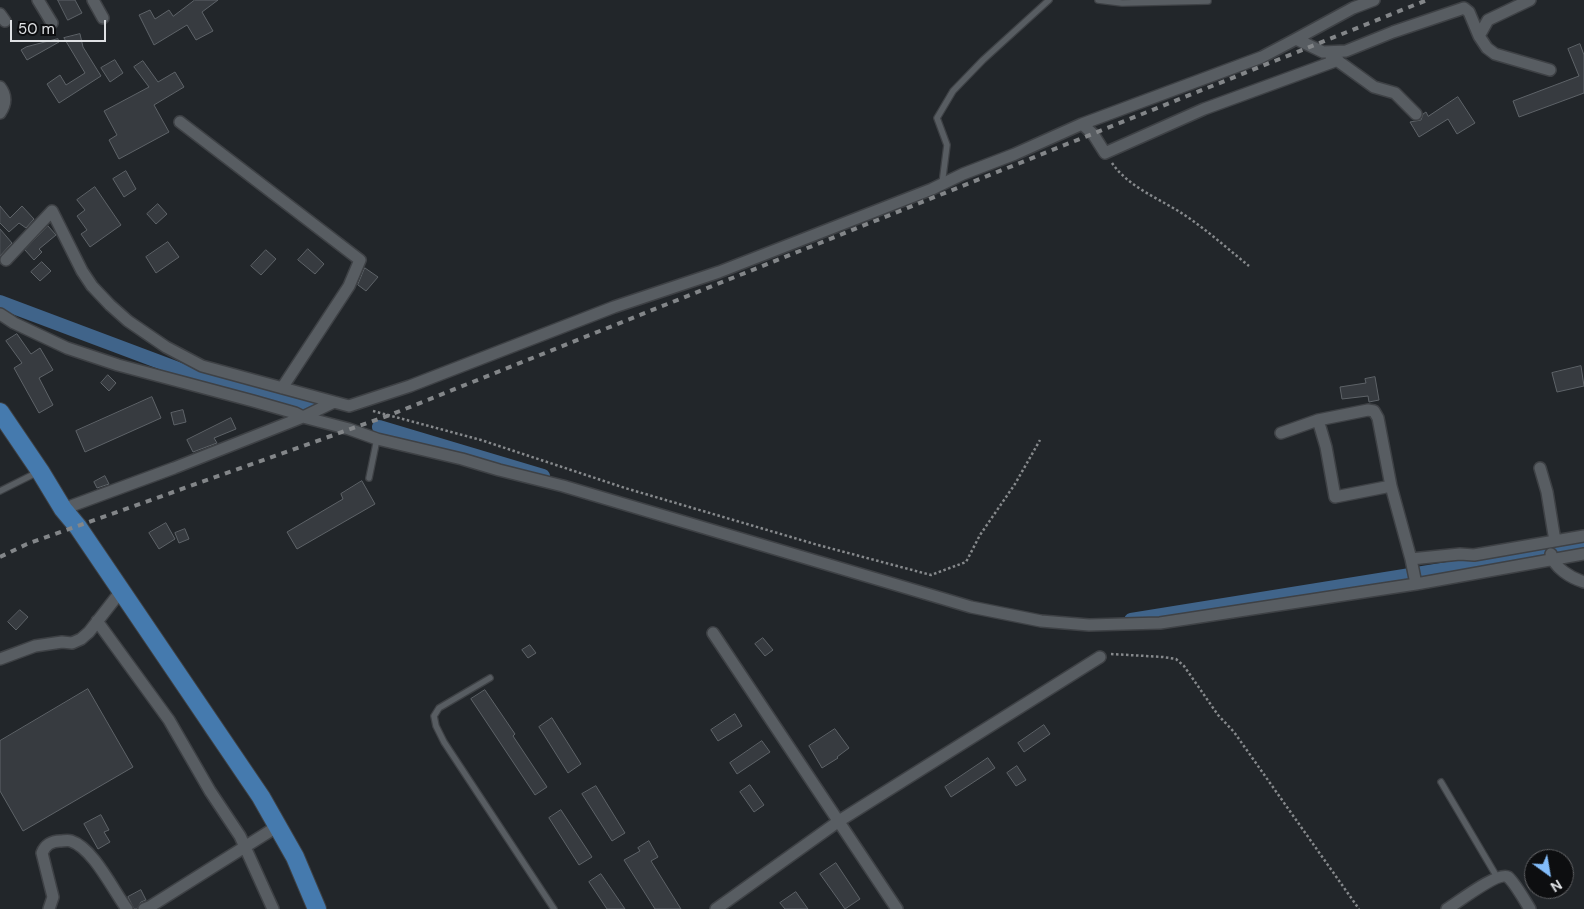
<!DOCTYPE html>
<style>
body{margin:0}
#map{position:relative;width:1584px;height:909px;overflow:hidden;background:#22262a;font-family:"DM Sans",sans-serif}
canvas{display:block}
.north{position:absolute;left:1524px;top:849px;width:50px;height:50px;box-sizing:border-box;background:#0d0e10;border:1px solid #616265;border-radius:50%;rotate:148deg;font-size:14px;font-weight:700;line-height:20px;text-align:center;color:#dfe1e4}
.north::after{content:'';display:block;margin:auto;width:18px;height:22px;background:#82bcfa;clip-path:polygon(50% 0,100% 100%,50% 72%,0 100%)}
.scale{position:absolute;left:10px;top:20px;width:96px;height:22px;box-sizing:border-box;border:2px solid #dfe1e4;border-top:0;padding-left:6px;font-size:15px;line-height:18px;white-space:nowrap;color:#dfe1e4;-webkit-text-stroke:4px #0d0e10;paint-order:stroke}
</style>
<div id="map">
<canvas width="1584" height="909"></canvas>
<div class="north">N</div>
<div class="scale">50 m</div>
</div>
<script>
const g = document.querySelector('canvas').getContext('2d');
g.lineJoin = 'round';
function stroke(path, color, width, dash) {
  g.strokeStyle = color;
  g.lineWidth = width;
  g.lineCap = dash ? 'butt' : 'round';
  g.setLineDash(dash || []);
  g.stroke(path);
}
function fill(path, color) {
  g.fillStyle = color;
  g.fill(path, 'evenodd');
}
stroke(new Path2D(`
 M0,302l189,71 119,31
 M379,427l164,49
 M1131,620l453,-73`), '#40648a', 14);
const building = new Path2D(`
 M58,0h17l7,13 -14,7z
 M195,0h23l-16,12 11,19 -17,9 -9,-15 -33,20 -15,-30 11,-5 5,9 14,-9 4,6z
 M80,34l3,13 18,29 -42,27 -12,-19 13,-9 6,10 19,-12 -21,-35z
 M58,39l1,3 -32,18 -6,-10 5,-3z
 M1580,44l4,11v38l-65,24 -6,-16 66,-25 -11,-27z
 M115,60l8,13 -13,9 -9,-14z
 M143,61l15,21 17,-10 9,15 -30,18 15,27 -50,27 -10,-19 8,-5 -13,-24 45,-24 -15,-20z
 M1458,97l17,26 -18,11 -9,-15 -29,18 -9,-15 11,-2 2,-6 3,-2 2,4z
 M126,171l10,18 -12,8 -11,-18z
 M95,187l26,38 -31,22 -9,-13 6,-4 -10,-14 8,-6 -8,-10z
 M158,204l9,10 -11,10 -9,-10z
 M0,206l10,12 12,-12 12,13 -8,9 -7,-5 -10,9 -9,-9z
 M48,226l8,9 -17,14 3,3 -8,8 -9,-10z
 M0,229l12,14 -12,13z
 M168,242l11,15 -23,16 -10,-16z
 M308,249l16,15 -9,10 -17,-14z
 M266,250l10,9 -15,16 -10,-9z
 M42,262l9,9 -11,10 -9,-9z
 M365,268l13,9 -12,14 -8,-6z
 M17,334l14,20 9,-6 13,22 -14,8 14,27 -14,8 -25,-45 8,-5 -16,-22z
 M1581,366l3,20 -27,6 -5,-19z
 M108,375l8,8 -7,8 -8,-8z
 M1375,377l4,23 -10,2 -1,-6 -26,3 -2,-12 26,-4 -1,-4z
 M152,397l9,21 -76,34 -9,-21z
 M183,410l3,12 -12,3 -3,-12z
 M231,418l5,11 -22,9 3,5 -24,9 -6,-12z
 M105,476l4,8 -12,4 -3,-6z
 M362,481l13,23 -78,45 -10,-17 56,-33 -2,-5z
 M166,523l9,16 -16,10 -10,-16z
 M185,529l4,10 -10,4 -4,-10z
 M20,610l8,7 -12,13 -8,-8z
 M763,638l10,12 -8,6 -10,-12z
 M530,645l6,8 -8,5 -6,-8z
 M88,689l45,78 -110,64 -23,-40v-50z
 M485,690l30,44 -2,2 34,51 -12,8 -64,-96z
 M735,714l7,12 -24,15 -7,-11z
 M552,718l29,46 -13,9 -29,-46z
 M1044,725l6,9 -26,18 -6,-9z
 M835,729l14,19 -12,9 1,1 -16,10 -13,-22z
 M762,741l8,11 -33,22 -7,-11z
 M988,758l7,10 -44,29 -6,-10z
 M1017,766l9,14 -10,6 -9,-13z
 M750,785l14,20 -10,7 -14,-20z
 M596,786l29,47 -13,8 -30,-47z
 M561,810l31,47 -13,8 -30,-47z
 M101,815l8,15 -5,2 6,10 -12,7 -14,-25z
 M649,841l9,16 -7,4 30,48h-26l-31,-49 16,-9 -2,-3z
 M836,863l24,36 -15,10 -25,-35z
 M601,874l24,35h-18l-18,-27z
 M141,890l5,10 -5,2 -4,7h-3l-6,-12z
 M796,892l12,17h-23l-5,-6z`);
fill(building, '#373b40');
stroke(building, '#5e6368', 1);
const service = new Path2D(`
 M1098,0l24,3 86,-2
 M942,184l5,-39 -10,-27 16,-27 30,-31 66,-60
 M369,478l8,-39
 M0,491l38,-19
 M490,678l-51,30 -5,8 2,10 8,16 110,167
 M1441,782l56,95`);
const minor = new Path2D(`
 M38,0l14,23
 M93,0l10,18
 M0,14l5,7
 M1479,36l9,-16 42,-20
 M1296,39l57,-31 21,-8
 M1331,56l43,31 21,6 21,21
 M0,87c7,9 6,17 0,26
 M180,122l180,138 -11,26 -67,102
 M1082,124l11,10 12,19 99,-44 134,-49
 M6,260l46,-49 30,60 10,15 18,19 18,16 38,26 36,19 132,36
 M0,314l14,9 53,25 51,17 135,36 42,12 8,4 46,12 28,10 85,20 37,11 64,16 408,121 70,14 48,4 71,-2 256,-39 168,-30
 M1318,420l8,27 9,50 56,-11
 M1281,433l37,-13 50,-10 6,1 4,7 13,68 20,73
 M1540,468l7,24 8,49
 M63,509l111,-41 129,-51 31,-15 15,4 61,-20 204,-79 105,-35 213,-83 31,-15 52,-20 67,-30 180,-67 34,-18 27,13 23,-1 47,-19 71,-24 5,4 10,24 8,12 8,6 55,16
 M1551,554c3,14 20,24 33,28
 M1416,584l-5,-25 49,-5 14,1 110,-19
 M97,621l72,99 41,71 30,45 33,73
 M713,633l184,276
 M0,659l35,-13 27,-4 10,1 9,-4 8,-7 32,-41
 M49,909l4,-12 -11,-44c3,-8 10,-12 18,-12 3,0 8,-1 11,0 22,7 42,49 56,68
 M144,909l7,-3 127,-80
 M716,909l123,-88 261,-164
 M1447,909c10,-6 51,-38 61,-32 7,6 17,24 22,32`);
const primary = new Path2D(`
 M0,412l40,59 23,38 15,18 183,270 34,60 22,52`);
stroke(service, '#3e4145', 8);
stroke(minor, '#3e4145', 14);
stroke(primary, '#3e4145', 20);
stroke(new Path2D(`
 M1112,163c17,25 49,36 74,53 22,15 42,33 63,50
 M373,411l108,29 144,48 193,57 113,30 35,-13 14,-27 35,-51 25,-44
 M1111,654l52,3 13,2 8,7 34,49 16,17 125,177`), '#86898c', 2.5, [2.5, 2.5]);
stroke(service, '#585d62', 5.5);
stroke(minor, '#585d62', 11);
stroke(primary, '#457aae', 18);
stroke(new Path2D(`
 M0,557l27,-13 363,-129 1037,-415`), '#838689', 4, [6, 6]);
</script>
